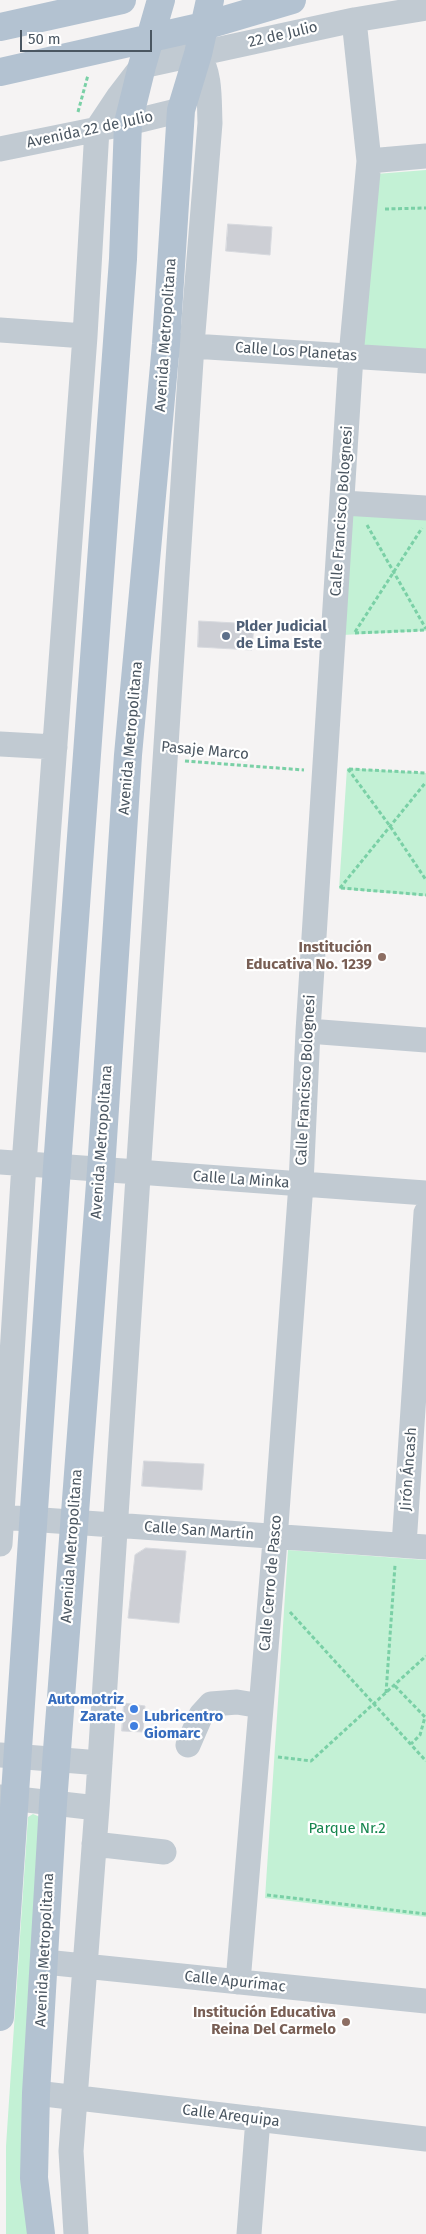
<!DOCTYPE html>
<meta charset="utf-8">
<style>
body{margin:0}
#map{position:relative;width:426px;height:2234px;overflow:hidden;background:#f5f3f3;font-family:"Fira Sans",sans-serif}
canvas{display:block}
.scale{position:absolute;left:20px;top:30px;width:132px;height:22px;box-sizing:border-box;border:2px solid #4a5661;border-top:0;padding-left:6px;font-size:15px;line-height:18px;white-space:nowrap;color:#4a5661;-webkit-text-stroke:4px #fff;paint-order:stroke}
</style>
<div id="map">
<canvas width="426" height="2234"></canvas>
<div class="scale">50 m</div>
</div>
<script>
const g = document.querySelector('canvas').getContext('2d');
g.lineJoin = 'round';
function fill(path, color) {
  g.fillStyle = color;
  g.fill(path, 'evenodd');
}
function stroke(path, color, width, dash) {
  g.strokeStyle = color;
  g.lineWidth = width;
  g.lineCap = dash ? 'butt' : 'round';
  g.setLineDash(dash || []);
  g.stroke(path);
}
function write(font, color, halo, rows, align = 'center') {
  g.font = font + ' "Fira Sans",sans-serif';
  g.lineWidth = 4.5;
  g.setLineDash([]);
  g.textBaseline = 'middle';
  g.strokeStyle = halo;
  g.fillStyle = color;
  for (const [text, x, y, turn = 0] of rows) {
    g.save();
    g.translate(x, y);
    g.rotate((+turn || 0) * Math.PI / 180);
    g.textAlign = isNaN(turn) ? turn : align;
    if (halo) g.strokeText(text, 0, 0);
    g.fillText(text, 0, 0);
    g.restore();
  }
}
fill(new Path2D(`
 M426,170v181l-66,-4 16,-173z
 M349,514l77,2v115l-84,4z
 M347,768l79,5v123l-87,-7z
 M288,1550l138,10v357l-161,-19z
 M33,1814l7,3 -12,417h-22v-88l22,-329z`), '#c3f1d5');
const building = new Path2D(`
 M228,224l44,3 -2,28 -44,-4z
 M199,621l55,3 -2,26 -54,-3z
 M144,1461l60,3 -2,26 -60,-4z
 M146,1548l40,3 -7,72 -51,-5 7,-63z
 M124,1703l21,3 -2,26 -21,-1z`);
fill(building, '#cdcfd5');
stroke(building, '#d7d9de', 1);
stroke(new Path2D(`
 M78,112l10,-37
 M385,209l41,-1
 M367,525l59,104
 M355,632l67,-104
 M355,633l71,-3
 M185,761l119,9
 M348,769l42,57 36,54
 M349,769l77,4
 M340,888l86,-106
 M341,888l85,7
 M290,1612l136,149
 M395,1686l30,31 -5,18 -9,9
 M386,1693l9,-128
 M278,1757l33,4 115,-105
 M267,1895l159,19`), '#7ad0a6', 3, [4, 2.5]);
stroke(new Path2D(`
 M0,149l128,-26 53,-13
 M369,161l57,-5
 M0,330l85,6
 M177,345l249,16
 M343,503l83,5
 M0,744l55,3
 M308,1031l118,9
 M0,1162l426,31
 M14,1518l412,29
 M0,1544l24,-380 61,-828 12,-207 22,-33 23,-30 212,-46 72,-12
 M404,1545l22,-332
 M188,1745l13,-30 10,-11 26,-2 24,4
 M0,1755l100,8
 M0,1797l97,11
 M94,1844l70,8
 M45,1962l381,39
 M238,1982l36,-429 27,-369 7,-153 43,-675 18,-195 -15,-141
 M36,2093l390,46
 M76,2234l-5,-83 26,-343 95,-1463 18,-222c-1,-22 1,-50 -12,-69
 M249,2234l9,-115`), '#c1cad2', 25);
stroke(new Path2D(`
 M0,27l122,-27
 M0,72l204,-46 88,-26
 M0,2017l57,-850 66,-908 5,-136 14,-57 19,-66
 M41,2234l-7,-56 2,-85 17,-290 48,-633 27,-415 38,-411 15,-234 17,-56 12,-54`), '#b3c2d1', 28);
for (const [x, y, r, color] of [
 [226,636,5,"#5c6f8a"],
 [382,957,5,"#8d6e63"],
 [134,1709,5,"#3f7fe0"],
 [134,1726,5,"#3f7fe0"],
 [346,2022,5,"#8d6e63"]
]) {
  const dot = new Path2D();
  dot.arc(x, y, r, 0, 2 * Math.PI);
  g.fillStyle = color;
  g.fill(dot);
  stroke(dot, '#fff', 2);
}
write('15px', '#4a5661', '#fff', [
 ["22 de Julio",283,35,-13],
 ["Avenida 22 de Julio",90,130,-12],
 ["Avenida Metropolitana",166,335,-86],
 ["Calle Los Planetas",296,352,4],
 ["Calle Francisco Bolognesi",342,511,-86],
 ["Avenida Metropolitana",131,738,-85],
 ["Pasaje Marco",205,751,5],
 ["Calle Francisco Bolognesi",306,1080,-87],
 ["Avenida Metropolitana",102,1142,-86],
 ["Calle La Minka",241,1180,4],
 ["Jirón Áncash",409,1469,-86],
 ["Calle San Martín",199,1531,4],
 ["Avenida Metropolitana",72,1546,-86],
 ["Calle Cerro de Pasco",271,1583,-85],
 ["Avenida Metropolitana",45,1950,-87],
 ["Calle Apurímac",235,1982,6],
 ["Calle Arequipa",231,2116,7]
]);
write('bold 15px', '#4e5e75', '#fff', [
 ["Plder Judicial",236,627],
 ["de Lima Este",236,644]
], 'left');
write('bold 15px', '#785e54', '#fff', [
 ["Institución",372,948],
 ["Educativa No. 1239",372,965],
 ["Institución Educativa",336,2013],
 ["Reina Del Carmelo",336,2030]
], 'right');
write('bold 15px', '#366cbe', '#fff', [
 ["Automotriz",124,1700],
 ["Zarate",124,1717],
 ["Lubricentro",144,1717,"left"],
 ["Giomarc",144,1734,"left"]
], 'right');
write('15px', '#17864f', '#fff', [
 ["Parque Nr.2",347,1829]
]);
</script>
